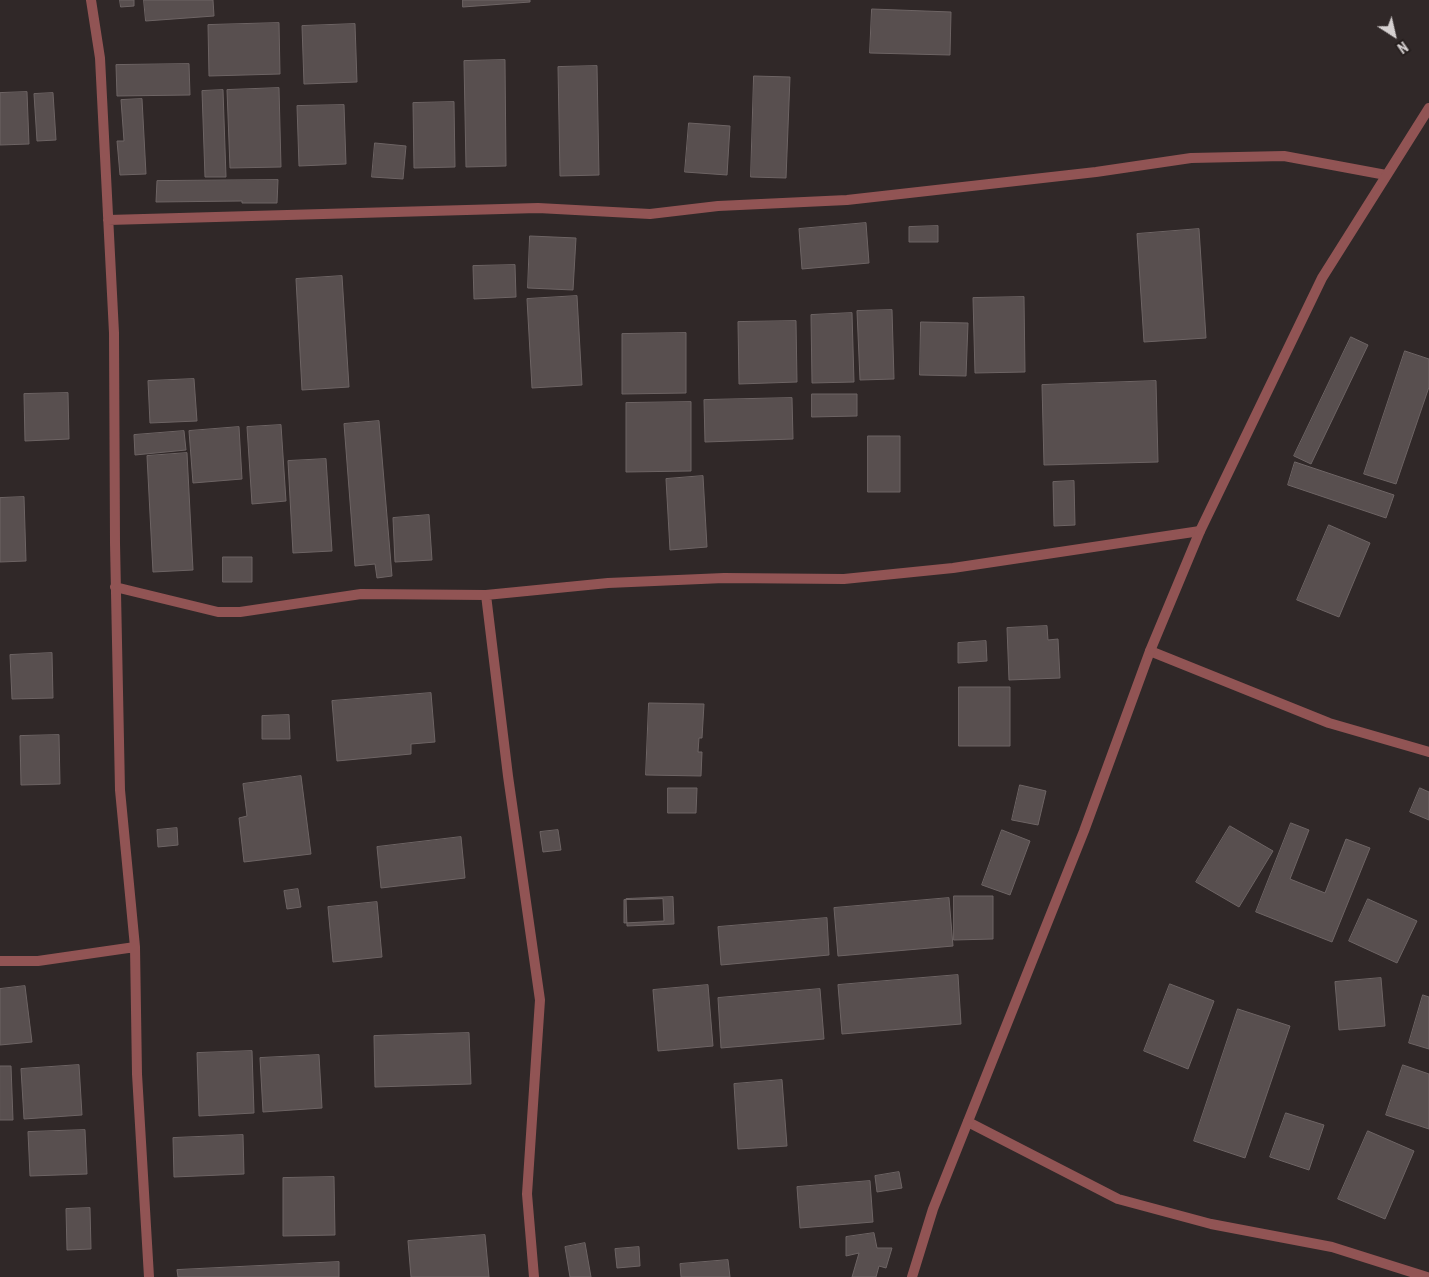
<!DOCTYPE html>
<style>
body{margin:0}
#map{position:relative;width:1429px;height:1277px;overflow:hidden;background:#302828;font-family:"Roboto Condensed",sans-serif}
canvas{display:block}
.north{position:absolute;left:1369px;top:10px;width:50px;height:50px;-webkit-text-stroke:4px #261f1e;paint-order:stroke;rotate:145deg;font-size:14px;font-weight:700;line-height:20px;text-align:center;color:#d5d0d0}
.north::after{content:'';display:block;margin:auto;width:18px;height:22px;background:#d5d0d0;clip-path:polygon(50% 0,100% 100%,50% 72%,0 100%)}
</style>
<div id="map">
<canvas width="1429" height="1277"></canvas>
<div class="north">N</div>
</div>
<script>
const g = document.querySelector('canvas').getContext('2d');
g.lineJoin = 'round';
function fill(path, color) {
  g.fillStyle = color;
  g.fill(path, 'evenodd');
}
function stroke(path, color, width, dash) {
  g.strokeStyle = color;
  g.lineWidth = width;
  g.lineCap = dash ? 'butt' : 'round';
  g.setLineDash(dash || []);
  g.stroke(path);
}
const building = new Path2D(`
 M120,0h14v6l-13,1z
 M144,0h69l1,16 -68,5z
 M463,0h67v2l-67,5z
 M872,9l79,3 -1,43 -80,-2z
 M279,23l1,51 -71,2 -1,-51z
 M355,24l2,58 -53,2 -2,-58z
 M505,60l1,106 -40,1 -2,-106z
 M189,64l1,31 -73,1 -1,-31z
 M597,66l2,109 -39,1 -2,-109z
 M754,76l36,1 -4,101 -35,-1z
 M279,88l2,79 -51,1 -3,-78z
 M223,90l3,87h-21l-3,-86z
 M27,92l2,52 -29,1v-52z
 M53,93l3,47 -19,1 -3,-47z
 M142,99l4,75 -26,1 -3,-34h7l-3,-41z
 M454,102l1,65 -41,1 -1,-65z
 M344,105l2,59 -47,2 -2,-60z
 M689,123l41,3 -3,49 -42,-3z
 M375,143l31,3 -3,33 -31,-2z
 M278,180l-1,23h-35v-2l-86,1 1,-21z
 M866,223l3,40 -67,6 -3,-40z
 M938,226v16h-29v-15z
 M1199,229l7,109 -62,4 -7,-108z
 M530,236l46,2 -3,52 -45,-2z
 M515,265l1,32 -42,2 -1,-33z
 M342,276l7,111 -47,3 -6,-111z
 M577,296l5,89 -50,3 -5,-89z
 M1024,297l1,75 -50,1 -2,-75z
 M892,310l2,69 -34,1 -3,-69z
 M852,313l2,69 -42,1 -1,-68z
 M796,321l1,61 -58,2 -1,-62z
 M921,322l47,1 -2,53 -46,-1z
 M686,333v60l-64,1v-60z
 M1351,337l17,8 -57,119 -17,-8z
 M1405,351l24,8v28l-33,97 -32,-10z
 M194,379l3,42 -47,2 -2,-42z
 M1156,381l2,81 -114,3 -2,-80z
 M68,393l1,46 -44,2 -1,-47z
 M812,394h45v22l-45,1z
 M792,398l1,41 -88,3 -1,-42z
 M691,402v69l-65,1v-69z
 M379,421l13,155 -15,2 -2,-14 -20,2 -11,-142z
 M281,425l5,76 -34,3 -5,-77z
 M239,427l3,52 -49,4 -4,-52z
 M184,431l2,19 -51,5 -1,-20z
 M868,436h32v56h-32z
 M187,453l6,117 -40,2 -6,-116z
 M326,459l6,92 -39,2 -5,-92z
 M1295,462l99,33 -8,23 -98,-33z
 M703,476l4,71 -37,3 -4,-71z
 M1074,481l1,44 -21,1 -1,-44z
 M24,497l2,64 -26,1v-64z
 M429,515l3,45 -37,2 -2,-44z
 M1329,525l41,18 -31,74 -42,-17z
 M223,557h29v25h-29z
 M1047,626l1,14 10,-1 2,39 -51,2 -2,-52z
 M986,641l1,20 -29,2v-20z
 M52,653l1,45 -41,1 -2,-44z
 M959,687h51v59h-51z
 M431,693l4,49 -24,2v10l-74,7 -5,-60z
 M649,703l55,1 -2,34h-3l-1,14h4l-1,24 -55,-1z
 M289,715l1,24h-28v-23z
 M59,735l1,49 -39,1 -1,-49z
 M301,776l10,78 -67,8 -5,-44 8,-2 -4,-32z
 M1020,785l26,6 -8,34 -26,-5z
 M668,788h29l-1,25h-28z
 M1420,788l9,4v28l-19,-8z
 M1291,823l18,7 -19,49 35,14 21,-54 24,9 -38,94 -76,-30z
 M1230,826l43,25 -34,56 -43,-25z
 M177,828l1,17 -20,2 -1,-17z
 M558,830l3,20 -18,2 -3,-20z
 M1002,830l28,11 -20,54 -28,-10z
 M461,837l4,41 -84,10 -4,-41z
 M298,889l3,18 -14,2 -3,-18z
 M954,896h39v43l-39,1z
 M673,897l1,27 -47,2 -1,-27z
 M949,898l4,48 -115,10 -4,-48z
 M663,899l1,22 -40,2v-23z
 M1368,899l49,22 -20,42 -48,-22z
 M377,902l5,55 -49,5 -5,-55z
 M827,918l2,37 -108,10 -3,-38z
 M958,975l3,49 -119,10 -4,-49z
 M1381,978l4,48 -46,4 -4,-48z
 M1170,984l44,17 -26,68 -44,-18z
 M708,985l5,61 -55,5 -5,-61z
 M25,986l7,56 -32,3v-56z
 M820,989l4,50 -103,9 -3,-50z
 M1423,995l6,2v52l-20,-6z
 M1238,1009l52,17 -45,132 -51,-17z
 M469,1033l2,51 -96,3 -1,-51z
 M252,1051l2,62 -55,3 -2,-63z
 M319,1055l3,53 -59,4 -3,-54z
 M79,1065l3,50 -58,4 -3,-50z
 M1403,1065l26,9v55l-43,-14z
 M0,1066h11l2,54h-13z
 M782,1080l5,66 -49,3 -4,-65z
 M1286,1113l38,12 -15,45 -39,-13z
 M85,1130l2,44 -57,2 -2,-44z
 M1368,1131l46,20 -29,68 -47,-20z
 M243,1135l1,39 -70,3 -1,-39z
 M899,1172l3,16 -25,4 -2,-16z
 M334,1177l1,58 -52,1v-58z
 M870,1181l3,41 -73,6 -3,-41z
 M90,1208l1,41 -24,1 -1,-41z
 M874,1233l3,15h15l-6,20 -7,-2 -3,11h-24l7,-24 -13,3v-19z
 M485,1235l4,42h-78l-3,-36z
 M585,1243l6,34h-21l-5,-30z
 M639,1247l1,19 -23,2 -2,-19z
 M728,1260l2,17h-49l-1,-13z
 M339,1262v15h-161l-1,-7z`);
fill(building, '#584f4f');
stroke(building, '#6d6464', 1);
stroke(new Path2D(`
 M91,0l9,58 14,275 1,210 5,247 15,157 2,127 12,203
 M108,220l430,-12 112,6 68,-8 129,-6 249,-28 95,-14 93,-2 102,19
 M115,587l103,25h22l121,-18 125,1 122,-12 116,-5 120,1 109,-11 247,-37
 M486,595l22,181 32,224 -13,194 7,83
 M1150,651l179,72 100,29
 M0,961h38l97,-14
 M968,1122l150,77 93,25 121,23 95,30`), '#915454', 10);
stroke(new Path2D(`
 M912,1277l21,-68 151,-378 66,-180 50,-120 122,-253 107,-170`), '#915454', 10);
</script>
